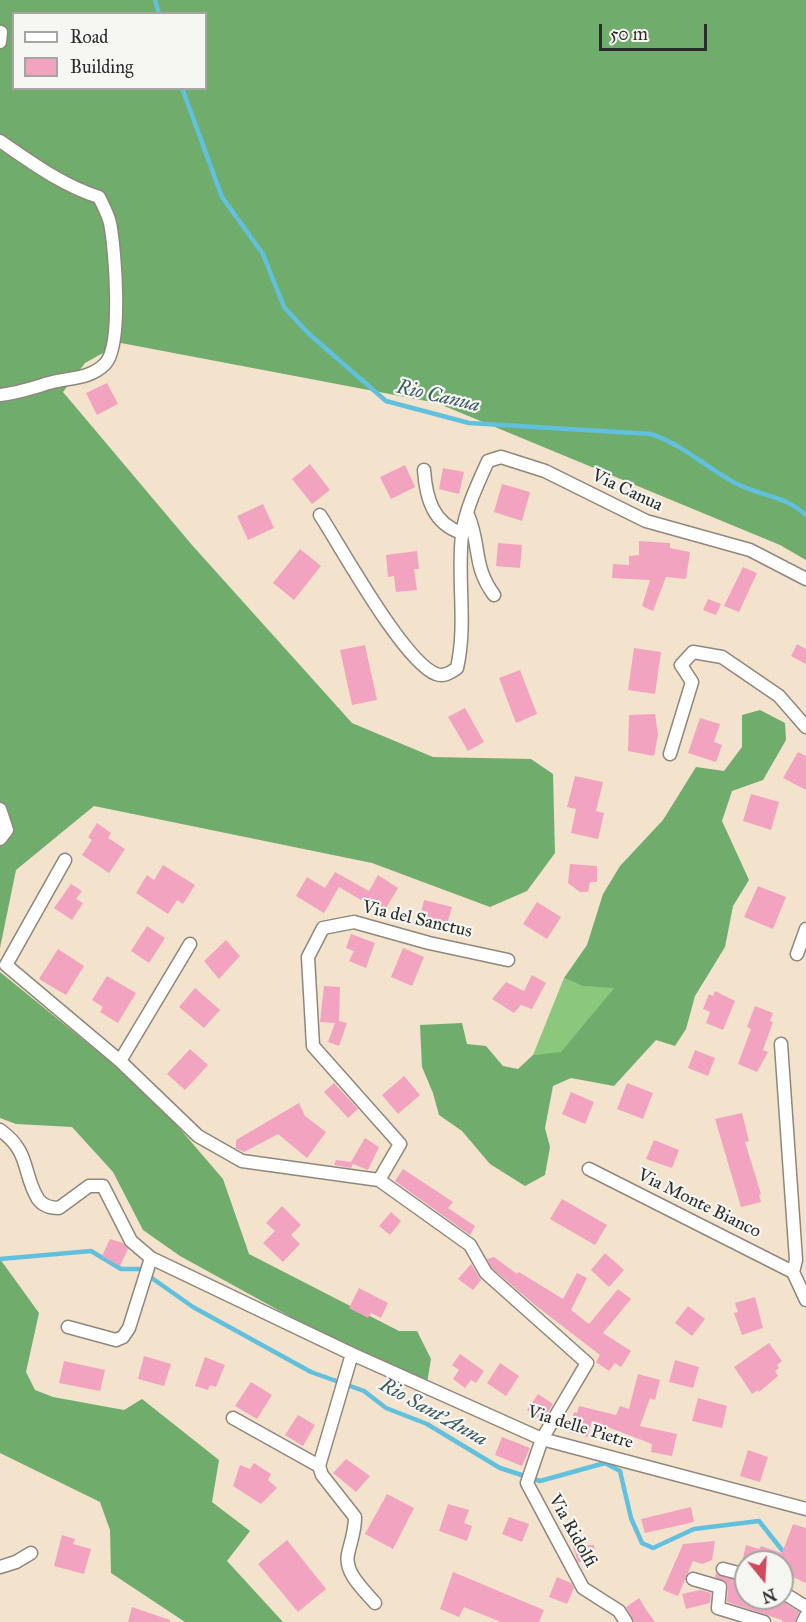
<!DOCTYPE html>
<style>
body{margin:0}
#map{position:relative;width:806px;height:1622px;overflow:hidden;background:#f3e3cc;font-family:"IM FELL Great Primer",serif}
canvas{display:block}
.legend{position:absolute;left:12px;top:12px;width:195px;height:78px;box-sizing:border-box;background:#f6f6f2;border:2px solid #a5a5a2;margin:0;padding:8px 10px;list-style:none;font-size:18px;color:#2b2b2b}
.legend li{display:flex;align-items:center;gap:12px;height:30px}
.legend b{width:30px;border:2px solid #a5a5a2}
.north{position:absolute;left:734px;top:1550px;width:60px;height:60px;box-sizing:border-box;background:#f6f6f2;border:2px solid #a5a5a2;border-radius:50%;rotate:162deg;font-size:16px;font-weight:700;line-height:24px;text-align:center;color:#2b2b2b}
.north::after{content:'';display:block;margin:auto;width:21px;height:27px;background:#d1495b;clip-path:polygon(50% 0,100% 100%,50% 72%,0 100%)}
.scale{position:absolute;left:599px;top:24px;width:108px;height:27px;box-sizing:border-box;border:3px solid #2b2b2b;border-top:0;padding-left:8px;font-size:18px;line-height:21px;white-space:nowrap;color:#2b2b2b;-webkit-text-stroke:4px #f6f6f2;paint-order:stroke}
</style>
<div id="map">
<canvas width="806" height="1622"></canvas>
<ul class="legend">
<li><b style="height:8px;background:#fff"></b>Road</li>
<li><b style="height:16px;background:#f2a3c0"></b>Building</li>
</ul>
<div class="north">N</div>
<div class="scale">50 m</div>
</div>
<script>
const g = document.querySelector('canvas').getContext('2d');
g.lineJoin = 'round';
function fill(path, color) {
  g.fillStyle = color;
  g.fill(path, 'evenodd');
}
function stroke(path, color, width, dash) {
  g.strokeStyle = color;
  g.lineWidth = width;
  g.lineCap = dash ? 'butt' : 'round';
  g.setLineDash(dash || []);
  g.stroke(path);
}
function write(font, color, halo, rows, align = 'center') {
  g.font = font + ' "IM FELL Great Primer",serif';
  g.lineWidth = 4.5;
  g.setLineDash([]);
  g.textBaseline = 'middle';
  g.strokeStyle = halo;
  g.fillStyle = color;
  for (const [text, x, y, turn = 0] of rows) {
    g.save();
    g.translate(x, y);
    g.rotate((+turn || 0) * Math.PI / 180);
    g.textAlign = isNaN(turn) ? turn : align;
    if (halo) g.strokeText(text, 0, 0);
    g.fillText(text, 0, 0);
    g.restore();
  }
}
fill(new Path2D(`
 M564,978l18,8 33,1 -54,66 -28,2z`), '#8bc77d');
fill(new Path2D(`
 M0,0h806v560l-26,-15 -343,-142 -316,-60 -36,20 -22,29 129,153 160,178 81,34 98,2 22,15 2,79 -28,38 -37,16 -118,-44 -278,-57 -78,64 -16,78zM14,14h192v74h-192z
 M760,710l25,13 1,17 -23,40 -31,11 -10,30 27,59 -16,26 -8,41 -30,49 -9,33 -11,17 -19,-6 -42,46 -43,-8 -18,8 -8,42 5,19 -5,28 -20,11 -35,-22 -28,-33 -23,-16 -6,-22 -11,-26 -2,-42 42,-2 5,21 19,2 17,20 15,3 15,-14 28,-3 53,-64 -32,-2 -18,-8 23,-33 16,-51 17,-28 43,-46 33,-53 28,4 18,-24v-32z
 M0,972l150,122 73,85 26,75 150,77h18l14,28 -4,24 -98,-45 -149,-82 -37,-26 -30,-58 -41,-45 -56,-3 -16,-6z
 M0,1259l39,54 -13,59 9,18 18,7 71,13 18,-11 77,61 -7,42 38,29 -23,30 56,61h-98l-74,-49 -1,-43 -10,-28 -100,-49z`), '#70ac6c');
stroke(new Path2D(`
 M155,0l4,14
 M182,88l40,109 41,57 21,53 24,26 78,68 83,22 182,11c32,11 55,33 84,49 25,13 49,12 71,32
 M0,1259l91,-8 30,18h18l54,38 118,65 53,19 22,17 41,16 73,44 40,13 65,-18 15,8 11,47 11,25 11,5 41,-19 65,-8 23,29 6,3`), '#60c0de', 4.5);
fill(new Path2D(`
 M107,383l11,21 -21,11 -11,-22z
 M310,464l20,26 -18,14 -20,-25z
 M405,465l10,22 -24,12 -11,-22z
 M443,468l21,4 -5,22 -20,-5z
 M502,484l28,8 -8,29 -28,-9z
 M263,504l11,24 -26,12 -11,-24z
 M639,541l31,2v5l20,4 -4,27 -20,-2 -13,34 -11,-5 8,-26 -38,-2 1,-14 16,1v-9l10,-1z
 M498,543l24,2 -2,23 -24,-2z
 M300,549l21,17 -27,34 -21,-17z
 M417,551l2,18h-5l3,21 -21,2 -2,-16 -6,1 -2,-22z
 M743,567l14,6 -18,39 -15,-6z
 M708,599l13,5 -5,11 -13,-5z
 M797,644l9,5v15l-15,-8z
 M365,645l12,55 -25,5 -12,-55z
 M634,648l27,4 -6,42 -27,-4z
 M520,670l17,44 -21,9 -17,-45z
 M465,708l19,34 -16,9 -20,-34z
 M655,714l3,21 -4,21 -26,-5 1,-36z
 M700,718l20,6 -6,18 8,3 -6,17 -28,-9z
 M798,752l8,4v34l-23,-12z
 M575,776l28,6 -7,29 8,2 -6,26 -27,-6 5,-24 -9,-2z
 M751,794l28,8 -8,28 -28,-9z
 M97,823l14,10 -3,5 17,11 -16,24 -27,-18 10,-15 -4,-3z
 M570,864l27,2v16h-7l-2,10h-8l-12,-9z
 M163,865l32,20 -12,19 -6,-4 -9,14 -32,-21 11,-18 7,5z
 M335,872l34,19 9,-16 20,13 -15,25 -44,-26 -15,26 -28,-17 11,-19 18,11z
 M71,884l11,7 -6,8 7,4 -11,17 -18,-12z
 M758,886l28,11 -13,32 -29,-12z
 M424,900l28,7 -7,25 -27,-7z
 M537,902l24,15 -14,22 -24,-15z
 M147,926l18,12 -16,25 -18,-12z
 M351,934l24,9 -9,25 -17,-7 5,-10 -8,-3z
 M226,940l14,16 -21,23 -15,-18z
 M403,948l21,9 -12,29 -21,-9z
 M58,949l26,17 -18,29 -27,-16z
 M532,975l14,8 -14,26 -11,-4 -7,8 -22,-14 14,-17 18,9z
 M107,976l29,17 -18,30 -18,-11 3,-5 -11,-7z
 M324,986l16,1 -1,34 8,2 -8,23 -11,-4 7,-19 -15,-1z
 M195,988l25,22 -16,18 -25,-21z
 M715,991l20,10 -12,29 -17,-7 4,-11 -7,-3 6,-15 4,2z
 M755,1006l18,7 -3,8 3,1 -10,28 5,2 -11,20 -19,-8 13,-35 -4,-2z
 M190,1049l18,16 -23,25 -18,-16z
 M695,1050l20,8 -7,18 -20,-8z
 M404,1076l16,19 -22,19 -16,-19z
 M334,1083l24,26 -10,9 -24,-26z
 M627,1083l26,10 -10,26 -26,-10z
 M571,1092l23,10 -9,22 -23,-10z
 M299,1103l6,13 21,16 -19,26 -29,-24 -34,18 -8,-4v-8z
 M742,1113l7,28 -4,1 16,52 -2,1 2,7 -20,5 -26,-88z
 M365,1138l14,9 -11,23 -15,-6 -2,4 -17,-3 2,-5 15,2z
 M654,1140l25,10 -7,18 -26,-9z
 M403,1169l50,33 -5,6 27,18 -5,9 -75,-54z
 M562,1199l45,26 -12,20 -45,-26z
 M282,1206l19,19 -10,10 9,9 -17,18 -20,-19 12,-12 -9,-8z
 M391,1212l10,9 -11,14 -11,-9z
 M110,1239l13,4 5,6 -8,17 -18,-10z
 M605,1253l19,17 -15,17 -18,-17z
 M494,1257l23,17 2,-2 44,27 14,-26 10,5 -16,32 18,14 29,-35 13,10 -28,34 28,18 -10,16 -6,-4 -6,8 -13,-9 4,-7 -65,-50 -43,-37 -5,-9z
 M471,1264l10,16 -8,10 -15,-11z
 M359,1288l29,15 -7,15 -10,-5 -3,5 -19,-10z
 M755,1297l8,31 -21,7 -8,-22 4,-1 -3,-9z
 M688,1306l17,13 -13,17 -17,-13z
 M769,1343l13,18 -5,4 2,3 -4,3 3,5 -19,16 -1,-2 -6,4 -18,-27z
 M460,1354l24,17 -8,12 -5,-3 -6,8 -12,-9 6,-9 -7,-5z
 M144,1356l27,8 -7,22 -26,-7z
 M205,1357l20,8 -9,22 -6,-2 -2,5 -13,-4z
 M675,1360l24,7 -6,21 -24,-6z
 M64,1361l41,9 -5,21 -41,-8z
 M500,1363l19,13 -13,20 -19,-13z
 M638,1374l22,6 -5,20 -5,-2 -10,28 37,8 -5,22 -21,-4 1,-8 -60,-23 -4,16 -19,-5 5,-20 3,1 2,-7 37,9 4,-9 9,3z
 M251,1382l21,13 -15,24 -22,-13z
 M538,1394l15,10 -11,17 -15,-11z
 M698,1398l29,8 -5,22 -30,-7z
 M298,1415l17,10 -12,21 -18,-11z
 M502,1437l28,11 -8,18 -27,-11z
 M748,1450l20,7 -8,25 -20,-6z
 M346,1459l24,17 -14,16 -23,-19z
 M254,1463l17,11 -3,6 9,8 -16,16 -28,-18 7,-21 10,4z
 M387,1494l27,14 -21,41 -28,-15z
 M448,1504l21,6 -5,13 8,3 -5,15 -28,-10z
 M691,1507l3,15 -49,11 -4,-14z
 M509,1517l20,7 -7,18 -20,-8z
 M793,1524l13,4v55l-24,-11v-10h-40l4,-17 13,4 2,-3 21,7z
 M62,1535l13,4 -2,5 18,5 -7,25 -30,-8z
 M287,1540l39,49 -28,23 -40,-48z
 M715,1541l-3,19 -10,4 -9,-3 -15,35 -15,-6 20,-46z
 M594,1545l1,16 -17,1 -5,-16z
 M453,1572l91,38 -5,12h-38l-37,-15 -5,10 -19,-8z
 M716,1573l30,10v15h31l22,14 -4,10h-13v-2l-55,-18 1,-17 -13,-8z
 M557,1577l14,6 3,5 -7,16 -18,-7z
 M700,1590l11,3 -1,10 -24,6 -4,-15z
 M639,1598l8,13 8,11h-21l-8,-15z
 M132,1607l38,13v2h-42z`), '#f2a3c0');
const minor = new Path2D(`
 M0,42l1,-10
 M0,141c31,21 63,45 99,56 4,8 9,17 11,26 5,25 13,123 -5,141 -16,16 -36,13 -56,19 -17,5 -31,10 -49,12
 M424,470c2,28 9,54 38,63
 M320,515c22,34 84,147 116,159 9,3 15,-2 21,-6 10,-44 0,-89 5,-133 3,-25 16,-52 26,-74l13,-4 44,14 101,50 104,29 56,29
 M468,515c13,30 4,50 26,80
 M670,754l22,-72 -11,-17 12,-13 29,5 57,39 27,31
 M0,809l7,21 -7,9
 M65,860l-59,105 114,96
 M190,944l-70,117 78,75 44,25 137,19 91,65 16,28 101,90 -45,76 -15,44 56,105 36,23 7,11
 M797,954l9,-25
 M781,1044l15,216 -3,12
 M0,1130c31,22 22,43 38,69 5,7 13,9 21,9l30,-22h14l28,55 20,17 201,96 190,85 264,70
 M589,1169l204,103 13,28
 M379,1180l21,-36 -87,-98 -5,-89 15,-29 31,-6 75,21 79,17
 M68,1327l48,13 7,-3 6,-9 22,-70
 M352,1354l-33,112 3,9 33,42c0,15 -4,23 -7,37 -4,19 16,36 27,49
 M233,1418l86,48
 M0,1567l16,-5 15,-9
 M723,1569l23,6
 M693,1579l27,8 -2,21 46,14
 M782,1592l24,15
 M803,1622l3,-6`);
stroke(minor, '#8f877c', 15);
stroke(minor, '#fff', 12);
write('18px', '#2b2b2b', '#f6f6f2', [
 ["Via Canua",627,491,25],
 ["Via del Sanctus",417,920,13],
 ["Via Monte Bianco",699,1204,26],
 ["Via delle Pietre",580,1428,17],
 ["Via Ridolfi",572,1531,61]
]);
write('italic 20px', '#3b5861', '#f6f6f2', [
 ["Rio Canua",438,397,13],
 ["Rio Sant'Anna",433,1413,29]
]);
</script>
